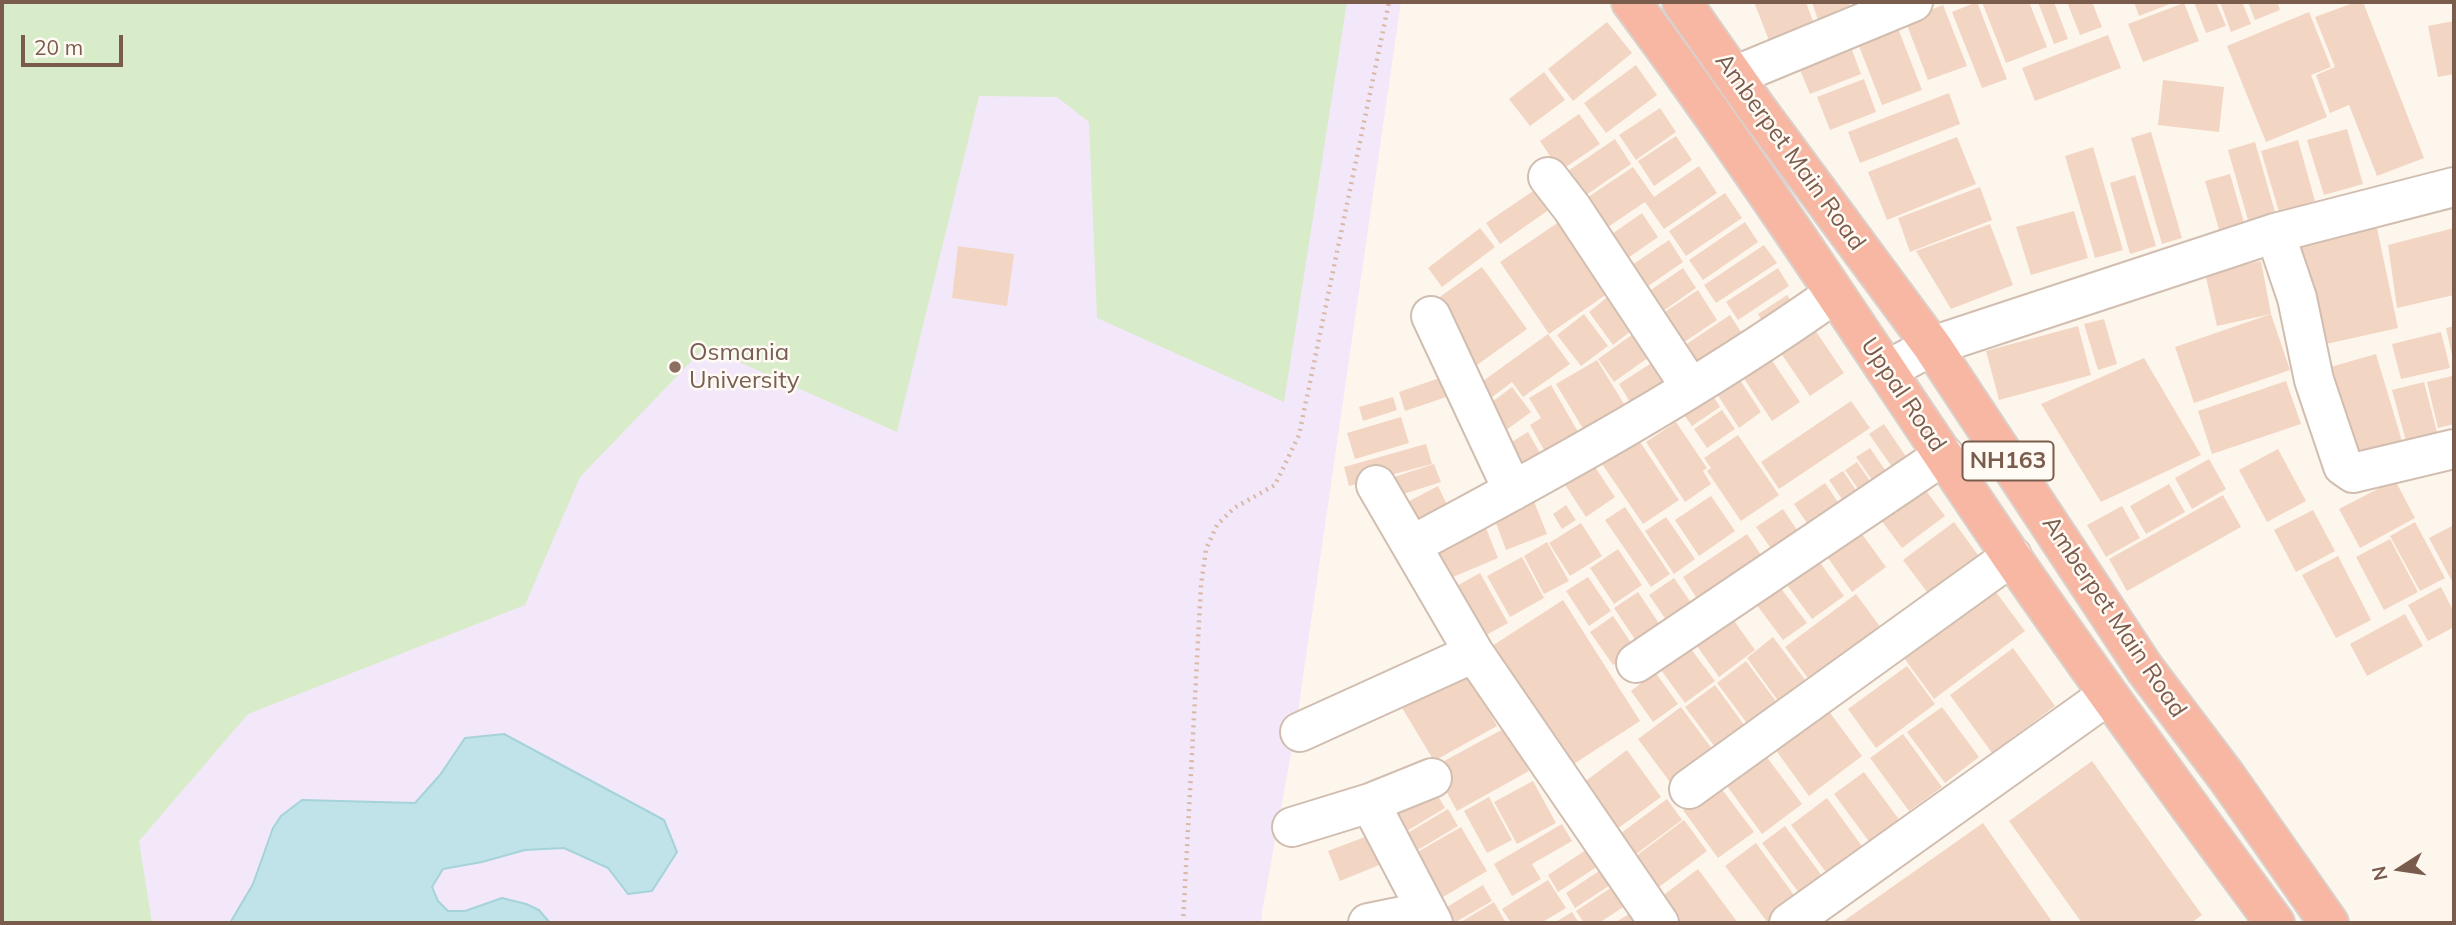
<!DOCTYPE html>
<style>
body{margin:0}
#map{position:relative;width:2456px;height:925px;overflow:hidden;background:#fdf6ec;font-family:Mulish,sans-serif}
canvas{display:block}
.frame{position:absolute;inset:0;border:4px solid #7a5c4d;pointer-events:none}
.north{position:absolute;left:2365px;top:834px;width:70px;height:70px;-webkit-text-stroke:5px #fffaf3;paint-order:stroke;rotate:258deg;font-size:19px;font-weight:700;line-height:28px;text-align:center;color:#7a5c4d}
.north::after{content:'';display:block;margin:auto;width:24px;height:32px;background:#7a5c4d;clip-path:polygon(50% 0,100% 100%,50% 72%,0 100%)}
.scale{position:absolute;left:21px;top:35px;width:102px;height:32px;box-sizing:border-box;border:4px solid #7a5c4d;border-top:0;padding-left:9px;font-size:21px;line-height:24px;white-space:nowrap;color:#7a5c4d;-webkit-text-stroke:5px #fffaf3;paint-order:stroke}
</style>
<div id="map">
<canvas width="2456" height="925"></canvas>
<div class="frame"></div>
<div class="north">N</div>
<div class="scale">20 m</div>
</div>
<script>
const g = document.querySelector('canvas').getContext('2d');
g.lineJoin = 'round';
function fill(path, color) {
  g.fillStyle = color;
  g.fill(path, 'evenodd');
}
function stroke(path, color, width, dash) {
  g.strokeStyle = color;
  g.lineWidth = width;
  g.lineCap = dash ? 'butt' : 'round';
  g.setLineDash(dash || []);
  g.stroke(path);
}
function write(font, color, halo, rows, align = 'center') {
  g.font = font + ' Mulish,sans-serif';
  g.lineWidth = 5;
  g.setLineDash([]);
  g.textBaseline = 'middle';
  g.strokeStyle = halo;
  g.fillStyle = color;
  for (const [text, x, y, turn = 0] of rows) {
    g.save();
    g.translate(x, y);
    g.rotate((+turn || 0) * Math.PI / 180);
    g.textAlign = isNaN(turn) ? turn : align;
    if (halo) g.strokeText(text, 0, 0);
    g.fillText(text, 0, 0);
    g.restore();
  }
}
fill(new Path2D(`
 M2,2h1399l-106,730 -33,180v11h-1260z`), '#f3e8fa');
fill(new Path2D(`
 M2,2h1345l-63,400 -187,-84 -8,-196 -32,-25 -78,-1 -82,336 -192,-85 -125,130 -55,128 -277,109 -109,127 13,82h-150z`), '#d8ecc9');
const water = new Path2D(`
 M504,734l160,86 13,32 -25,39 -24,3 -20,-26 -44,-20 -39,2 -43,12 -39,7 -11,18 6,14 10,10h17l37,-13 24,6 13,6 11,13h-320l23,-39 20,-56 8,-12 21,-16 113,3 25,-28 25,-37z`);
fill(water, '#bfe3e8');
stroke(water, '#a5d3da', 2);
fill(new Path2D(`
 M1754,2h52l9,25 -45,16z
 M1812,2h36l4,10 -33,11z
 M1977,2l30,77 -25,9 -30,-76z
 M1982,2h47l18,45 -41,16z
 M2038,2h16l14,37 -14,5z
 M2067,2h25l10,25 -22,8z
 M2134,2h41l-36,14z
 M2194,2h22l10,24 -20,7z
 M2220,2h22l9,22 -20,8z
 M2248,2h29l3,8 -25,10z
 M2356,2h7l61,156 -47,18 -28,-71 -19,8 -14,-38 19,-8 -20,-50z
 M2184,3l15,38 -56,21 -15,-38z
 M1943,5l24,61 -39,14 -23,-60z
 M2309,12l22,55 -20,8 16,42 -61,25 -39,-96z
 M2454,21v53l-16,3 -10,-51z
 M1607,22l25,31 -59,48 -25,-32z
 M1897,26l25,64 -40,15 -25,-64z
 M2108,35l13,33 -86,33 -13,-33z
 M1852,50l9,24 -51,20 -10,-24z
 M1636,65l21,30 -51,38 -22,-30z
 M1544,72l21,28 -35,26 -21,-27z
 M1864,79l12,33 -46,18 -13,-33z
 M2163,80l61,7 -5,45 -61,-7z
 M1949,93l11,31 -100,39 -12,-31z
 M1660,108l16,24 -40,28 -17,-25z
 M1579,114l21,30 -40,27 -20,-30z
 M2347,129l16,55 -39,11 -17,-55z
 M2151,132l31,106 -20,6 -31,-106z
 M1676,136l16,24 -38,26 -16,-25z
 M1957,137l19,47 -89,36 -19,-48z
 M1615,139l16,25 -55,38 -17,-25z
 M2298,140l17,61 -36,11 -18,-61z
 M2255,142l20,70 -27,8 -20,-70z
 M2093,147l30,103 -28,8 -30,-102z
 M1699,166l18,27 -53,36 -19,-27 -49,33 -20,-30 57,-38 21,30z
 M2230,174l15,52 -25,7 -15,-52z
 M2135,175l21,71 -26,8 -20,-71z
 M1980,187l12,33 -82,32 -12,-34z
 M1536,189l14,20 -50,35 -14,-21z
 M1725,193l17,25 -56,38 -17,-25z
 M2074,211l14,47 -57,17 -15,-48z
 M1572,213l48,72 -71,49 -49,-72z
 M1642,213l16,24 -43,30 -16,-24z
 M1745,222l13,20 -55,38 -14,-20z
 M1990,224l23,61 -62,24 -35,-58z
 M1480,228l15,19 -53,40 -14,-19z
 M2377,228l21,100 -90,20 -22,-101z
 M2454,228v67l-57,13 -9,-63z
 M1669,240l14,22 -42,29 -15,-22z
 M1764,245l13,18 -61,40 -12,-18z
 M958,246l56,8 -7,52 -55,-8z
 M2261,261l10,53 19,56 -96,33 -19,-56 96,-33 -54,12 -12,-53z
 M1482,267l45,62 -61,44 -32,-72z
 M1683,268l13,20 -37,26 -14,-20z
 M1778,268l11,18 -51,34 -12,-18z
 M1698,290l19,30 -43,29 -20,-30z
 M1611,294l25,33 -23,18 -24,-33z
 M1787,295l10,15 -29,20 -10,-16z
 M1584,314l24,32 -27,20 -24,-31z
 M1730,315l15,23 -52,34 -14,-23z
 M2104,319l13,45 -19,6 -14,-46z
 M2078,326l13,49 -92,25 -13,-49z
 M2454,326v34h-1l-7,-32z
 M1640,329l16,23 -42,30 -16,-23z
 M1815,330l29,43 -34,23 -29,-43z
 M2441,332l9,36 -49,11 -9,-35z
 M1548,334l22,30 -47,33 -11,-15 -29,22 -11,-15z
 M2376,354l29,97 -56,16 -29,-97z
 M1769,356l31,46 -28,19 -31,-47z
 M2144,358l57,97 -100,47 -60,-98z
 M1597,360l32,52 -41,25 -32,-53z
 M1653,362l12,18 -35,22 -11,-18z
 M1454,373l7,19 -56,19 -6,-19z
 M2452,376l2,9v39l-16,4 -11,-46z
 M1738,377l23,35 -22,16 -24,-37z
 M2286,381l15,43 -89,30 -14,-43z
 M2424,382l14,54 -31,9 -15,-55z
 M1551,385l30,52 -33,20 -18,-32 11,-7 -12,-20z
 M1512,387l19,25 -33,24 -18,-25z
 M1708,388l12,19 -28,19 -13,-18z
 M1393,397l4,13 -34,11 -4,-14z
 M1851,401l19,27 -91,61 -18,-27z
 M1722,410l13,19 -28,19 -13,-19z
 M1401,417l8,26 -54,16 -8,-26z
 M1676,422l31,46 -4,3 8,13 -26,18 -39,-60z
 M1884,424l29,43 -14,10 -30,-43z
 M1528,432l18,31 -29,17 -17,-31z
 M1738,435l41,60 -38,26 -34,-50 4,-3 -7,-10z
 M1636,436l43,64 -36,24 -43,-63z
 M1426,444l6,20 -83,22 -5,-19z
 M1870,448l24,35 -13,10 -25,-36z
 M2278,449l28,52 -39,21 -28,-52z
 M1589,458l26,39 -29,20 -26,-40z
 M2209,459l17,30 -34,20 -17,-31z
 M1857,462l22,32 -12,8 -22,-32z
 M1434,464l7,18 -41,13 -6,-18z
 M1843,471l21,31 -14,9 -21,-31z
 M2395,480l20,38 -55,30 -21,-39z
 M1825,483l21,31 -31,21 -21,-31z
 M2169,484l16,28 -39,22 -16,-28z
 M1438,486l15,31 -38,19 -15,-30z
 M1924,488l21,28 -43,32 -21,-28z
 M2223,495l18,32 -114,64 -18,-32z
 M1711,496l24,35 -36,25 -24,-36z
 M1533,499l14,35 -41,16 -13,-35z
 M1566,505l10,15 -14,9 -9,-15z
 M2122,506l18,32 -34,19 -19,-32z
 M1625,507l45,67 -19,13 -46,-67z
 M1783,509l22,33 -26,18 -23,-33z
 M2313,510l22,41 -39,21 -22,-42z
 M1666,517l29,42 -21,15 -29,-43z
 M1954,522l29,40 -50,38 -30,-40z
 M2415,522l30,56 -25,13 -30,-55z
 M1484,523l14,35 -52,22 -14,-35z
 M1581,523l21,33 -32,20 -21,-33z
 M2454,525v60l-25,-47z
 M1859,530l27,37 -34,25 -26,-37z
 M1747,534l20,30 -64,44 -20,-31z
 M2390,539l28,53 -34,18 -28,-53z
 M1547,542l22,39 -25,13 -20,-38z
 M1618,549l24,36 -28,19 -24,-36z
 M2338,556l33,64 -35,18 -34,-63z
 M1522,557l22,41 -34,19 -23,-41z
 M1816,557l28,39 -32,23 -28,-38z
 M1480,573l28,50 -27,15 -28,-50z
 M1588,577l23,34 -22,15 -23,-35z
 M1674,578l22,32 -25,17 -22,-32z
 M1777,583l30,40 -24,17 -30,-40z
 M2441,587l13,25v15l-26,14 -20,-36z
 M1995,591l30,40 -91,68 -30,-41z
 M1638,592l26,39 -24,16 -26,-39z
 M1856,594l25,34 -71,53 -25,-34z
 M1563,600l77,121 -71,46 -77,-121z
 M2405,614l18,32 -56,30 -17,-32z
 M1730,615l25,35 -36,27 -25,-35z
 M1613,616l23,34 -23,15 -23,-33z
 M1773,637l36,48 -28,20 -34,-47z
 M1685,641l30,40 -30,22 -29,-40z
 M2013,648l42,58 -63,47 -42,-58z
 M1746,661l32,43 -29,22 -32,-43z
 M1463,664l34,62 -63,35 -39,-65z
 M1907,666l28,38 -59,44 -28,-39z
 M1655,672l23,32 -25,18 -22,-31z
 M1715,685l32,44 -29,22 -33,-44z
 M1822,702l40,54 -53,40 -39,-54z
 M1681,707l34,46 -43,32 -34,-46z
 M1942,707l37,50 -34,26 -38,-51z
 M1505,728l24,43 -72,40 -24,-44z
 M1903,734l39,53 -33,24 -39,-53z
 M1627,750l34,47 -44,32 -34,-46z
 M1766,756l36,48 -40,30 -35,-48z
 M2092,761l110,154 -11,8h-109l-73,-102z
 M1864,772l42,57 -30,22 -42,-57z
 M1533,781l23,42 -39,21 -23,-42z
 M1430,782l15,26 -38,23 -16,-26z
 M1718,784l36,48 -36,26 -35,-48z
 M1489,797l23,43 -25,13 -23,-42z
 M1827,798l40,55 -36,26 -40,-54z
 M1667,799l15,21 -46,34 -15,-21z
 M1448,809l10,17 -42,25 -10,-17z
 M1684,820l23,31 -52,39 -23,-31z
 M1983,823l70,100h-212z
 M1562,824l10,17 -40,23 9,15 -29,17 -18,-32z
 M1785,826l43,58 -23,17 -43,-58z
 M1461,827l26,44 -54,32 -26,-45z
 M1378,832l11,29 -49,20 -12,-30z
 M1756,843l43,59 -28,21h-3l-43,-57z
 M1589,848l11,17 -42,27 -10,-17z
 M1608,865l10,15 -43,28 -9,-15z
 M1698,869l40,54h-70l-15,-20z
 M1548,880l18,28 -25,15h-30l-9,-14z
 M1621,881l13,19 -35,23h-15l-8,-12z
 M1483,885l9,16 -38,22h-4l-8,-13z
 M1494,902l12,21h-47z
 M1639,908l10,15h-35z
 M1572,912l7,11h-25z`), '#f3d5c3');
const minor = new Path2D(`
 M1734,76l179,-74
 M1548,177l24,31 119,180
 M2275,233l22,65 17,82 29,86 10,7 101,-24
 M1431,316l82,175
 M1887,370l45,-24 343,-113 179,-46
 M1376,485l98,168 185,270
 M1412,545c145,-77 288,-156 422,-251
 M1636,663l308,-208
 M1300,732l174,-79
 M1689,789l323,-233
 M1370,803l63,120
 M1292,827l78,-24 62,-25
 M1368,923l59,-12
 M1789,923l319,-228`);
const highway = new Path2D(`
 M1631,2c134,180 254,369 380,554 86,125 175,246 264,367
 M1682,2l75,107 175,237 213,323 81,107 103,147`);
stroke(minor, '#d1beb0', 42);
stroke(highway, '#dad1cd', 42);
stroke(new Path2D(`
 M1183,923l18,-338 5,-36 11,-24 17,-17 41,-23 24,-50 90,-433`), '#d9b8a5', 4.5, [2, 5]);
stroke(minor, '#fff', 38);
stroke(highway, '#f7b7a3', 38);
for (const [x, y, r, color] of [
 [675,367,7,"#8d6e63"]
]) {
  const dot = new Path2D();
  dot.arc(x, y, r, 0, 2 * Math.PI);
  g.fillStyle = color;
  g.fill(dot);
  stroke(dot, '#fffaf3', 2.5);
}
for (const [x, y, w] of [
 [2008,461,91]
]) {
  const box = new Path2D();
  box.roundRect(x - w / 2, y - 19.5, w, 39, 5);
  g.fillStyle = '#fffaf3';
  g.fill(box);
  stroke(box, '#7a5c4d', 2);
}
write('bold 23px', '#7a5c4d', null, [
 ["NH163",2008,461]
]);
write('24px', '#7a5c4d', '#fffaf3', [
 ["Amberpet Main Road",1790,152,54],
 ["Uppal Road",1903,395,56],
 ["Amberpet Main Road",2114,617,56]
]);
write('24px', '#785e54', '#fffaf3', [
 ["Osmania",689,353],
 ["University",689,381]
], 'left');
</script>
